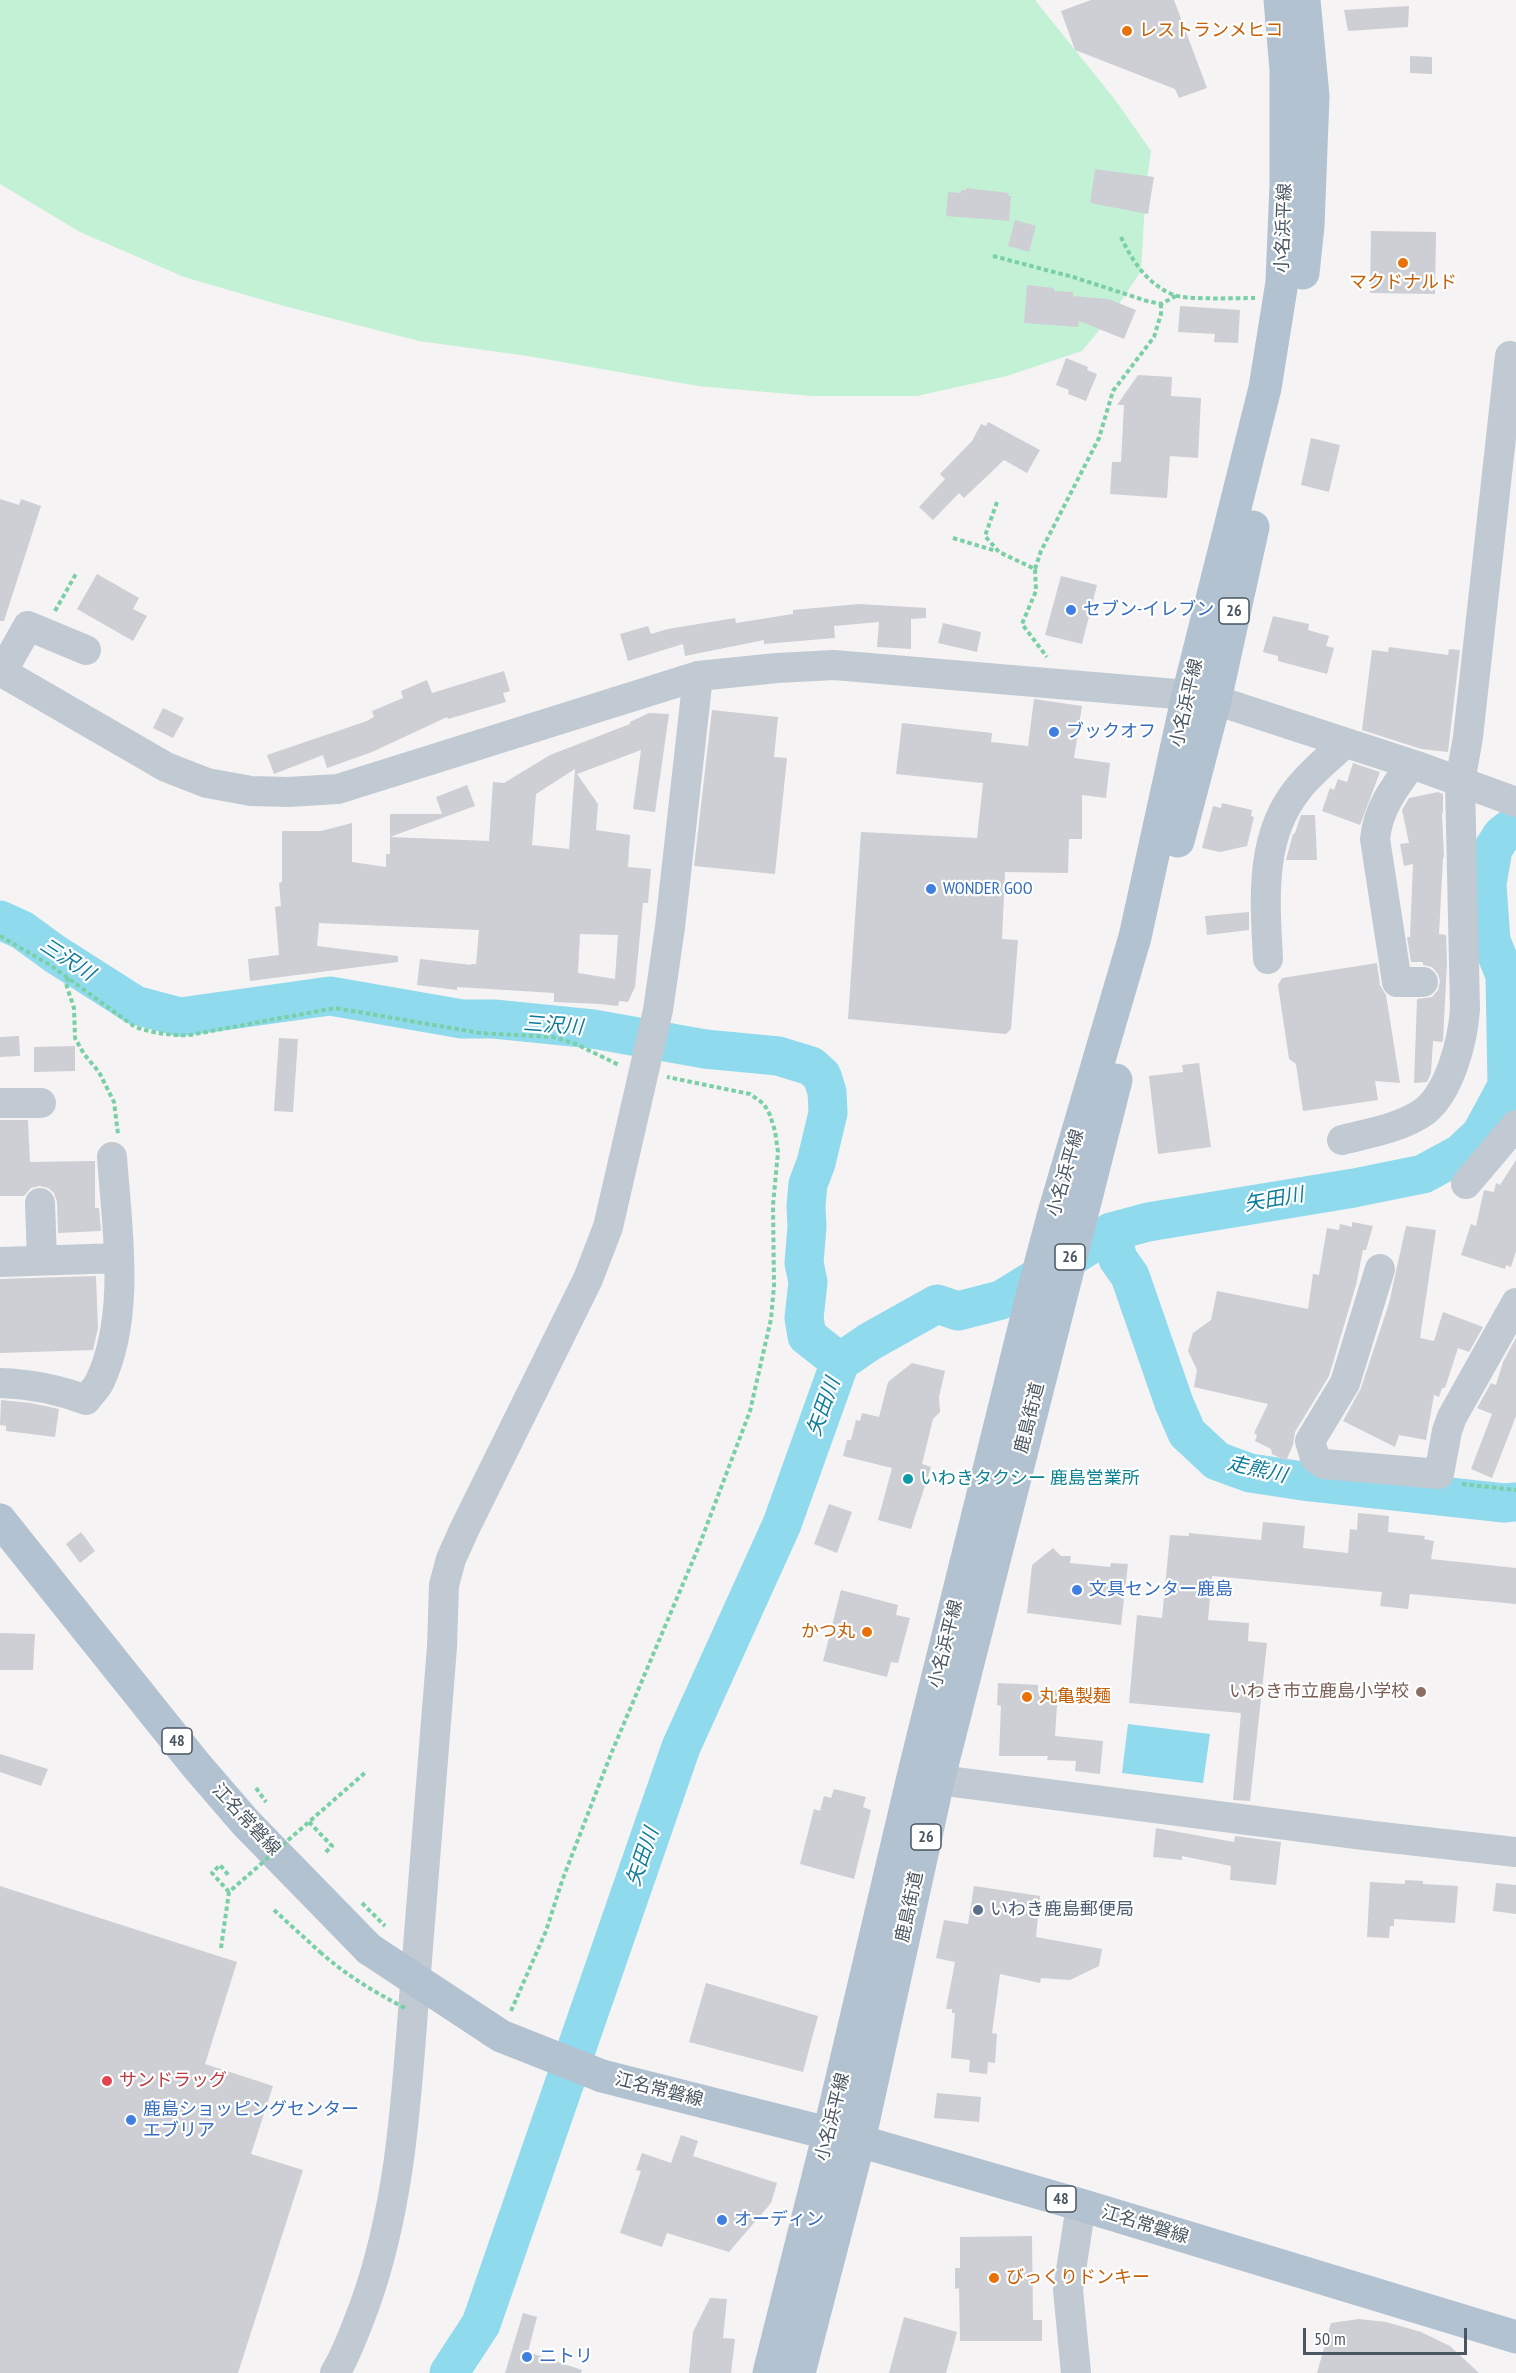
<!DOCTYPE html>
<meta charset="utf-8">
<style>
body{margin:0}
#map{position:relative;width:1516px;height:2373px;overflow:hidden;background:#f5f3f3;font-family:"PT Sans Narrow",sans-serif}
canvas{display:block}
.scale{position:absolute;left:1303px;top:2328px;width:164px;height:27px;box-sizing:border-box;border:3px solid #4a5661;border-top:0;padding-left:8px;font-size:18px;line-height:21px;white-space:nowrap;color:#4a5661;-webkit-text-stroke:4px #fff;paint-order:stroke}
</style>
<div id="map">
<canvas width="1516" height="2373"></canvas>
<div class="scale">50 m</div>
</div>
<script>
const g = document.querySelector('canvas').getContext('2d');
g.lineJoin = 'round';
function fill(path, color) {
  g.fillStyle = color;
  g.fill(path, 'evenodd');
}
function stroke(path, color, width, dash) {
  g.strokeStyle = color;
  g.lineWidth = width;
  g.lineCap = dash ? 'butt' : 'round';
  g.setLineDash(dash || []);
  g.stroke(path);
}
function write(font, color, halo, rows, align = 'center') {
  g.font = font + ' "PT Sans Narrow","Noto Sans JP",sans-serif';
  g.lineWidth = 4.5;
  g.setLineDash([]);
  g.textBaseline = 'middle';
  g.strokeStyle = halo;
  g.fillStyle = color;
  for (const [text, x, y, turn = 0] of rows) {
    g.save();
    g.translate(x, y);
    g.rotate((+turn || 0) * Math.PI / 180);
    g.textAlign = isNaN(turn) ? turn : align;
    if (halo) g.strokeText(text, 0, 0);
    g.fillText(text, 0, 0);
    g.restore();
  }
}
fill(new Path2D(`
 M0,0h1035l81,101 35,50 -5,35 -5,85 -30,45 -29,35 -75,25 -90,20h-105l-114,-10 -170,-30 -109,-15 -135,-35 -100,-29 -104,-45 -80,-48z`), '#c3f1d5');
fill(new Path2D(`
 M1128,1724l82,10 -7,49 -81,-10z`), '#90daee');
stroke(new Path2D(`
 M0,920l22,10 33,24 80,51 45,12 150,-21 132,23h32l99,10 112,20 73,7 33,10 11,10 5,16 1,21 -12,50 -8,21 -2,22 1,21 -3,36 4,19 -4,36 3,18 33,26
 M1111,1232l7,27 12,17 44,127 13,30 30,28 33,12 53,8 201,22 12,-1
 M449,2373l32,-49 200,-577 101,-223 58,-162 29,-20 68,-38 21,7 43,-11 110,-68 37,-10 206,-34 69,-14 37,-20 21,-20 26,-48 -2,-111 -14,-34 -4,-57 6,-35 9,-14 14,-11`), '#90daee', 39);
fill(new Path2D(`
 M1091,0h83l33,88 -28,10 -4,-9 -100,-39 -14,-39z
 M1409,6l-1,21 -60,4 -4,-21z
 M1410,56l22,1v17l-22,-1z
 M1095,169l59,8 -6,37 -58,-11z
 M966,188l43,5 -1,3h3l-2,25 -63,-5 2,-24 13,1v-3h5z
 M1015,220l21,6 -7,26 -21,-6z
 M1371,231l65,1 -1,62 -65,-1z
 M1027,285l27,3v3l19,1v4l35,3 28,11 -12,29 -45,-18 -1,6 -54,-4z
 M1180,306l60,4 -2,33 -24,-1 1,-8 -37,-2z
 M1066,358l22,9 -1,3 10,4 -11,27 -18,-7 1,-4 -13,-5z
 M1138,375l34,2 -1,19 30,2 -3,60 -28,-2 -3,42 -57,-4 2,-32h9l3,-57h-7z
 M988,422l52,28 -13,23 -23,-13 -40,38 -5,-5 -26,27 -14,-13 26,-28 -5,-5 32,-33 9,-17 5,2z
 M1311,438l29,7 -11,47 -28,-7z
 M0,499l19,6 2,-6 20,7 -37,115h-4z
 M97,574l42,24 -6,11 14,7 -14,25 -56,-32z
 M1061,576l36,9 -15,59 -37,-9z
 M859,604l67,4v10l-15,1v30l-34,-2 2,-25 -45,4 1,12 -71,6v-4l-79,16 -2,-12 -55,17 -8,-27 28,-8 3,8 17,-5 67,-11 1,5 57,-9v-4z
 M1273,616l36,8 -1,6 21,6 -3,10 8,2 -7,26 -49,-13v-5l-15,-4z
 M943,623l38,9 -4,20 -39,-9z
 M1389,647l59,8 1,-6 11,1 -12,102 -27,-3 -59,-19 10,-80 16,2z
 M504,671l6,20 -7,2 3,9 -58,17 -1,-2 -75,35 -45,16 -4,-13 -49,19 -7,-19 100,-34 7,-4 -2,-6 31,-13 -2,-7 26,-11 5,13z
 M1034,699l48,7 -8,52 36,5 -4,35 -24,-3v44h-13l-1,34 -63,-1 -3,67 16,1 -7,89 -5,5 -12,-1 -146,-14 13,-187 116,6 6,-55 -87,-9 6,-51 90,10 -1,9 37,4z
 M163,708l21,10 -11,20 -20,-10z
 M712,710l66,7 -4,40 13,1 -12,116 -81,-8z
 M649,713l20,1 -14,98 -22,-3 8,-59 -64,24 21,30 -2,26 34,5 -2,32 23,2 -3,34h-5l-8,84 -7,15 -9,-1 -1,5 -18,-2 -46,-2v-9l-97,-6v3l-40,-5 3,-26 51,6v-1h5l3,-34 -160,-7 -2,23 81,10v6l-148,19 -2,-22 31,-4 -4,-48 6,-1 -2,-23 3,-1v-51h39l31,-8v39l34,5v-13h4v-17l99,4 4,-59 11,1 46,-28 80,-31v-2zM575,769l-6,80 -37,-4 4,-51zM580,934l38,1 -3,44 -37,-6z
 M1353,763l27,9 -20,53 -38,-14 8,-23 4,2 4,-11 9,3z
 M467,785l8,21 -85,31v-23h52l-6,-17z
 M1438,792l5,2v19h-1l2,44 -1,1 -4,76 7,1 1,27 -4,78 -1,2 -9,-1 -2,32 -4,9 -13,1 3,-84 15,-2 6,-7 2,-9 -2,-7 -6,-7 -9,-2v-3h-12l-4,-25h3l3,-73 -9,2 -4,-22 9,-1 -7,-33 7,-12z
 M1222,803l30,7 -1,6 3,1 -7,29 -27,6 -18,-4 11,-42 8,2z
 M1301,815h14l2,45h-31l7,-26 2,-1z
 M1249,912v18l-42,5 -2,-19z
 M1377,963l3,22 6,10 14,88 -25,-2 3,19 -75,11 -7,-47 -7,-5 -11,-74 4,-7z
 M19,1036l1,20 -20,1v-20z
 M279,1038l19,1 -5,73 -19,-1z
 M75,1046v25l-41,1v-25z
 M1199,1063l12,84 -53,7 -9,-78 34,-4 -1,-7z
 M0,1120h28l2,42 65,-1v47h4l2,23 -43,2 -1,-31 -3,-9 -6,-5 -8,-2 -9,2 -7,8h-24z
 M1516,1160v91l-5,16 -5,-2 -1,4 -44,-14 10,-31 5,2 8,-36 10,2 2,-9 4,2z
 M1352,1222l21,4 -7,24h-3l-7,35 -27,91 -34,56 -2,13 -7,16 -14,-7 -1,-5 -16,-8 2,-6 -3,-2 14,-29 -74,-17 3,-17 -9,-19 5,-18 18,-13 6,-29 91,18 5,-35 6,1 8,-47 12,2 1,-6 12,3z
 M1406,1226l30,4 -16,108 14,3 9,-29 40,15 -14,25 -11,-4 -13,40h-3l-3,9 -5,-2 -8,45 -27,-5 -4,12 -52,-26 18,-33 28,-85z
 M96,1276l2,52 -5,22 -93,3v-74z
 M1516,1338v78l-24,62 -21,-9 21,-55 -15,-6 14,-25 5,2 7,-23z
 M912,1363l33,8 -6,26 1,15 -7,7 -11,45 9,3 -20,62 -33,-9 14,-52 -49,-12 4,-16h4l5,-20 4,1 2,-8 17,4 9,-35z
 M1,1400l30,3 28,6 -4,28 -49,-6v-5l-6,-1z
 M829,1504l23,8 -15,41 -23,-9z
 M1358,1513l31,3 -1,16 37,4 -1,3 10,2 -3,18 85,9v36l-106,-10 -2,15 -28,-3 2,-14 -170,-16 -4,44 41,3 -1,18 19,2 -17,158 -17,-1 8,-87 -112,-10 8,-88 25,3 8,-83 19,1v-3l72,7 2,-18 42,4 -2,22 45,5 2,-24 7,1z
 M81,1532l14,19 -15,12 -14,-19z
 M1053,1548l8,8h10l-1,7 40,4 1,-4 17,1 -7,61 -94,-12 5,-48z
 M841,1590l57,15 -2,10 14,3 -12,45 -7,-1 -4,15 -64,-16z
 M0,1633l35,1 -2,36h-33z
 M998,1683l40,2v5h20l-3,46 48,5 -3,33 -25,-3 1,-10 -29,-1 1,-4h-49l2,-50 -4,-1z
 M0,1754l48,15 -7,17 -41,-14z
 M834,1789l32,8 -3,10 8,3 -17,69 -54,-15 14,-55 6,2 4,-15 7,2z
 M1156,1828l78,14 1,-6 46,6 -5,43 -46,-5 1,-14 -49,-10v4l-29,-3z
 M1405,1880l18,1v3l35,2 -3,37 -61,-4v7h-4l-1,12 -22,-1 3,-55 35,2z
 M1496,1883l20,2v29l-23,-3z
 M0,1886l237,76 -32,102 68,22 -22,68 52,16 -65,203h-238z
 M974,1886l66,10 -4,41 66,12 -3,17 -29,14 -29,-2 -1,5 -40,-9 -8,59 5,1 -2,29 -7,-1 -1,12 -18,-2 1,-12 -19,-2 4,-45h-3v-4h-6l9,-47 -19,-4 8,-38 24,4z
 M706,1983l112,33 -15,56 -114,-30z
 M937,2093l44,4 -2,25 -45,-4z
 M681,2135l17,6 -5,15 84,27 -6,20 -42,49 -62,-19 -5,14 -42,-14 21,-62 -5,-1 6,-17 29,10z
 M1032,2236l1,84h9v21h-82l-1,-53 -4,1v-21h5v-31z
 M710,2298l17,1 -4,39 12,1 -4,34h-42l4,-41z
 M523,2313l14,4 -9,35 54,18 -1,3h-76z
 M904,2317l53,15 -11,41h-57z
 M1359,2319l27,3 35,10 29,14 29,27h-162l14,-50z`), '#cdcfd5');
stroke(new Path2D(`
 M1121,237c11,24 27,48 53,58 13,5 63,3 81,3
 M993,256l80,21 74,24 14,3 15,-8
 M997,502l-12,34 14,16 36,17 1,22 -14,33 25,33
 M953,538l43,13
 M1035,569l6,-18 58,-113 14,-47 41,-54 7,-23v-10
 M55,611l22,-39
 M0,936l50,29 85,62c19,6 36,9 55,8l145,-27 145,25 73,4 23,7 43,21
 M68,977l-2,7 8,24 1,30 9,16 15,18 15,30 4,32
 M1462,1484l54,6
 M256,1788l10,14
 M309,1822l23,24 -7,7
 M229,1892l-17,-19 8,-8 10,12
 M274,1910l46,42
 M511,2011l35,-80 16,-50 49,-127 88,-208 51,-135 21,-92 3,-33 -1,-81 5,-53 -3,-21 -5,-16 -6,-11 -14,-10 -83,-17`), '#7ad0a6', 4, [4.5, 3]);
stroke(new Path2D(`
 M0,671l166,96 41,16 44,8 37,1 50,-3 360,-113 79,-8 57,-3 354,30 27,5 205,67 96,35
 M2,672l26,-46 58,24
 M1411,765c-17,23 -33,44 -36,74l22,143h26
 M1268,959c-3,-58 -9,-122 30,-170 13,-17 31,-31 47,-46
 M0,1103h41
 M1342,1140c27,-7 60,-12 83,-29 25,-20 38,-71 40,-102l-5,-227 8,-45 42,-381
 M1466,1184l50,-59
 M40,1203l2,57
 M0,1262l119,-4
 M1380,1269l-35,114 -35,58 5,17 9,6 115,10 8,-43 5,-14 64,-114
 M0,1383c31,1 57,6 86,17 4,-6 11,-12 14,-19 31,-66 17,-153 12,-224
 M916,1777l448,58 152,17
 M335,2373c13,-21 20,-43 29,-66 39,-107 43,-222 52,-335 9,-108 17,-217 26,-325l2,-62 7,-26 13,-29 124,-251 20,-52 50,-217 12,-83 28,-251
 M1076,2373l-8,-83 13,-85`), '#c1cad2', 30);
stroke(new Path2D(`
 M1303,273l5,-47 5,-130 -9,-96
 M1178,841l37,-141 38,-173
 M0,1520l196,245 50,58 123,126
 M602,2076l257,65 222,64 435,132
 M769,2373l60,-240 84,-356 120,-485 21,-79 81,-276 53,-242 77,-307 17,-106 4,-97v-116l-6,-69
 M799,2373l60,-232 79,-360 178,-701`), '#b3c2d1', 33);
stroke(new Path2D(`
 M362,1903l23,23
 M221,1948l8,-56 138,-121
 M320,1952c26,23 54,40 85,56`), '#7ad0a6', 4, [4.5, 3]);
stroke(new Path2D(`
 M369,1949l132,87 101,40`), '#b3c2d1', 33);
for (const [x, y, r, color] of [
 [1127,31,6,"#e8710a"],
 [1403,263,6,"#e8710a"],
 [1071,610,6,"#3f7fe0"],
 [1054,732,6,"#3f7fe0"],
 [931,889,6,"#3f7fe0"],
 [908,1479,6,"#0f9aa8"],
 [1077,1590,6,"#3f7fe0"],
 [867,1632,6,"#e8710a"],
 [1421,1692,6,"#8d6e63"],
 [1027,1697,6,"#e8710a"],
 [978,1910,6,"#5c6f8a"],
 [107,2081,6,"#e0444e"],
 [131,2120,6,"#3f7fe0"],
 [722,2220,6,"#3f7fe0"],
 [994,2278,6,"#e8710a"],
 [527,2357,6,"#3f7fe0"]
]) {
  const dot = new Path2D();
  dot.arc(x, y, r, 0, 2 * Math.PI);
  g.fillStyle = color;
  g.fill(dot);
  stroke(dot, '#fff', 2);
}
for (const [x, y, w] of [
 [1234,611,30],
 [1070,1257,30],
 [177,1741,30],
 [926,1837,30],
 [1061,2199,30]
]) {
  const box = new Path2D();
  box.roundRect(x - w / 2, y - 13, w, 26, 4.5);
  g.fillStyle = '#fff';
  g.fill(box);
  stroke(box, '#4a5661', 1.5);
}
write('bold 16px', '#4a5661', null, [
 ["26",1234,611],
 ["26",1070,1257],
 ["48",177,1741],
 ["26",926,1837],
 ["48",1061,2199]
]);
write('18px', '#c56008', '#fff', [
 ["レストランメヒコ",1139,31],
 ["マクドナルド",1403,283,"center"],
 ["かつ丸",855,1632,"right"],
 ["丸亀製麺",1039,1697],
 ["びっくりドンキー",1006,2278]
], 'left');
write('18px', '#4a5661', '#fff', [
 ["小名浜平線",1284,228,-88],
 ["小名浜平線",1187,703,-77],
 ["小名浜平線",1066,1173,-74],
 ["鹿島街道",1030,1418,-76],
 ["小名浜平線",946,1644,-76],
 ["江名常磐線",246,1820,47],
 ["鹿島街道",910,1907,-78],
 ["江名常磐線",659,2090,14],
 ["小名浜平線",833,2117,-76],
 ["江名常磐線",1145,2225,17]
]);
write('18px', '#366cbe', '#fff', [
 ["セブン-イレブン",1083,610],
 ["ブックオフ",1066,732],
 ["WONDER GOO",943,889],
 ["文具センター鹿島",1089,1590],
 ["鹿島ショッピングセンター",143,2110],
 ["エブリア",143,2131],
 ["オーディン",734,2220],
 ["ニトリ",539,2357]
], 'left');
write('18px', '#0d838f', '#fff', [
 ["いわきタクシー 鹿島営業所",920,1479]
], 'left');
write('18px', '#785e54', '#fff', [
 ["いわき市立鹿島小学校",1409,1692]
], 'right');
write('18px', '#4e5e75', '#fff', [
 ["いわき鹿島郵便局",990,1910]
], 'left');
write('18px', '#be3a42', '#fff', [
 ["サンドラッグ",119,2081]
], 'left');
write('italic 20px', '#0c7c9b', '#fff', [
 ["三沢川",67,960,33],
 ["三沢川",553,1026,4],
 ["矢田川",1274,1200,-10],
 ["矢田川",824,1407,-70],
 ["走熊川",1257,1470,13],
 ["矢田川",643,1857,-71]
]);
</script>
